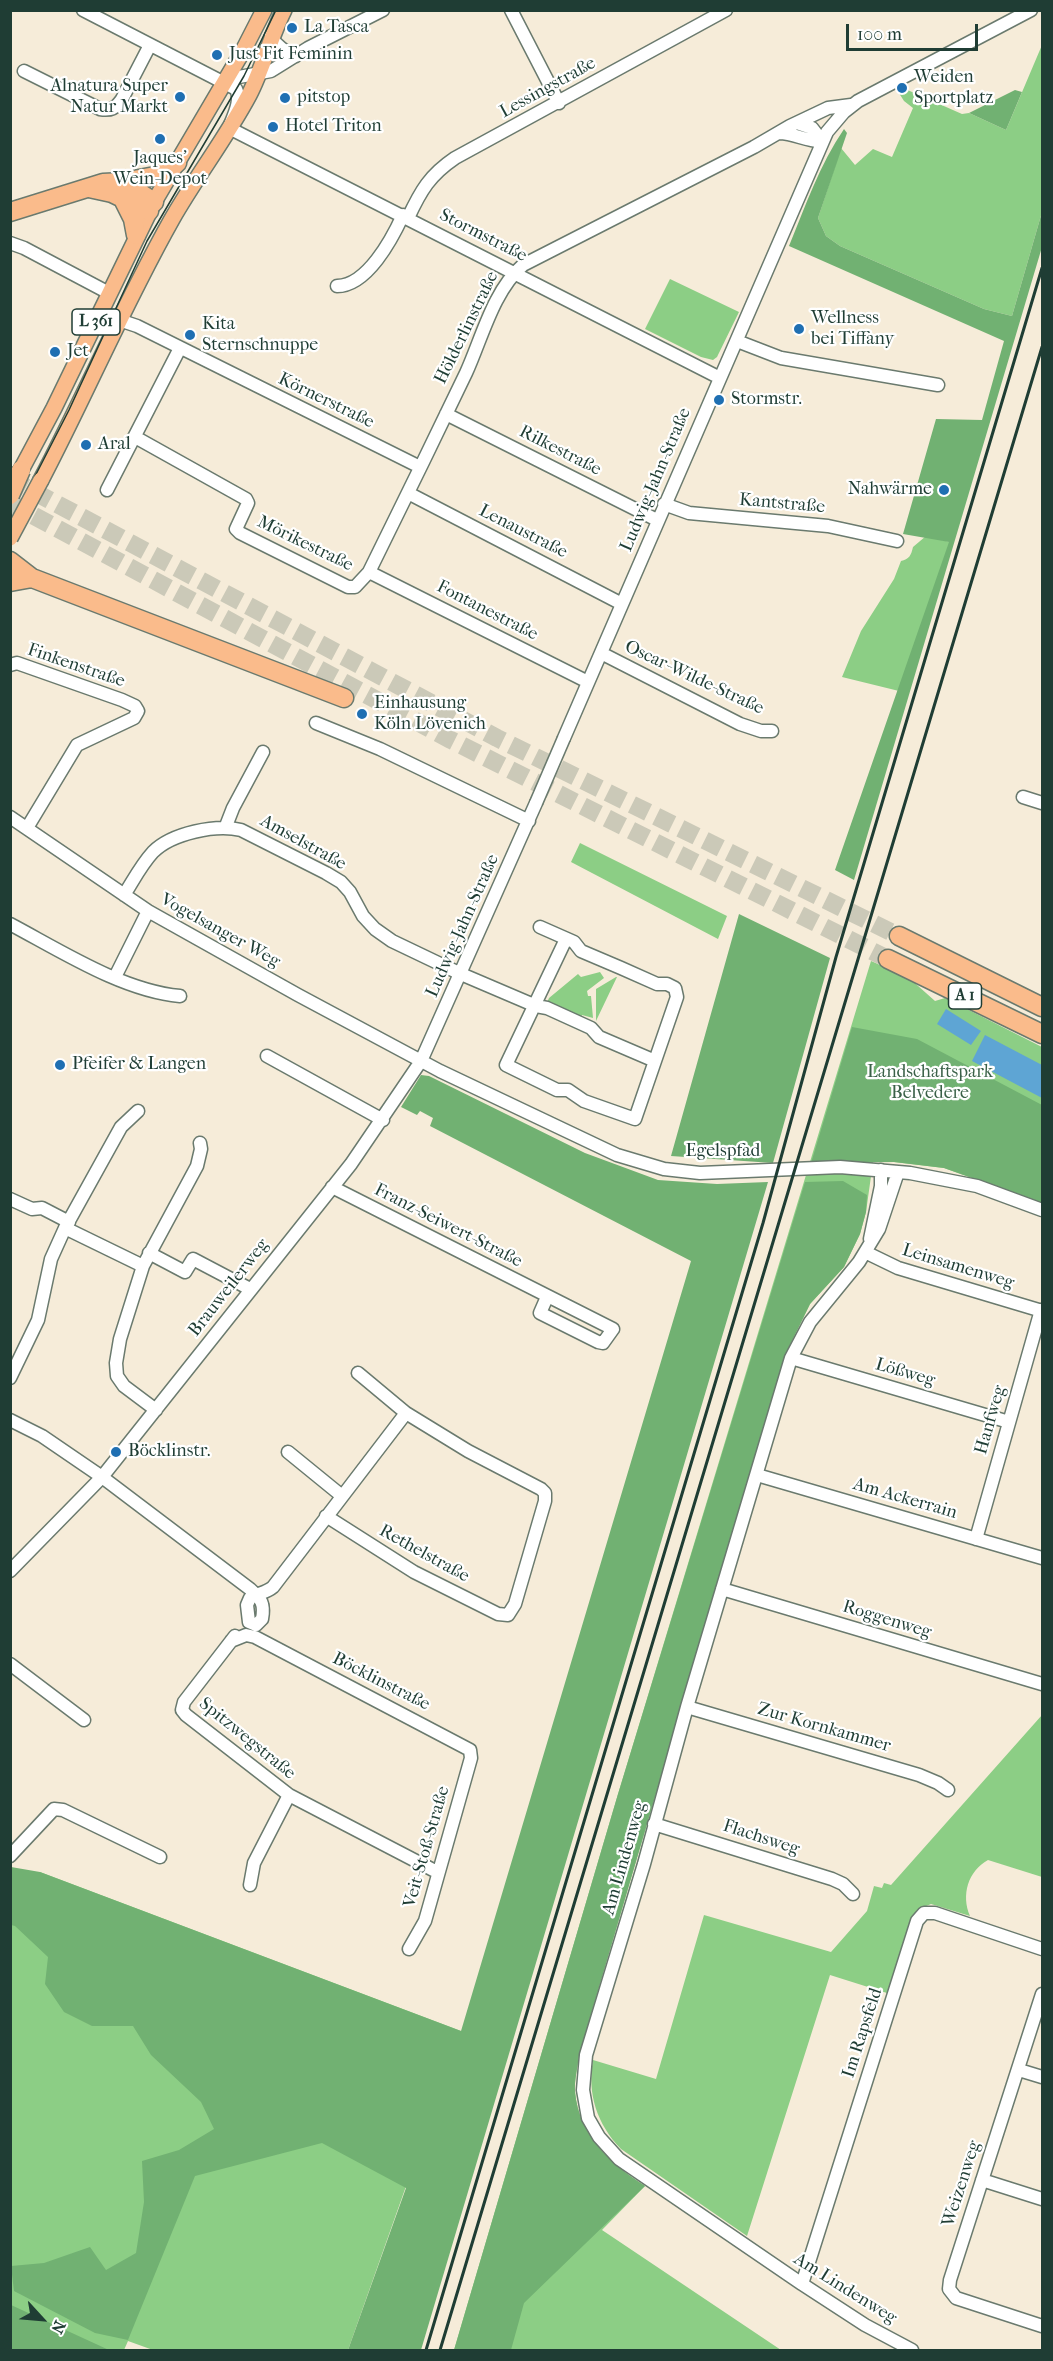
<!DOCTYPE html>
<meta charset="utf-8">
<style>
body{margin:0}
#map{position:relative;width:1053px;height:2361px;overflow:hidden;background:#f6ecd9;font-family:"IM FELL French Canon",serif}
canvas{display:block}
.frame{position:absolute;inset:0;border:12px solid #1f3d34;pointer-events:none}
.north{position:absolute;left:12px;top:2289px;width:60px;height:60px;-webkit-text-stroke:4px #fff;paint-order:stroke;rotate:116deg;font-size:16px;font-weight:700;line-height:24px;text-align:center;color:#1f3d34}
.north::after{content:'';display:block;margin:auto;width:21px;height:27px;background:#1f3d34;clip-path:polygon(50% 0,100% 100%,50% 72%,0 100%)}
.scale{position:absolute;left:846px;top:24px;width:132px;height:27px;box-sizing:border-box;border:3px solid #1f3d34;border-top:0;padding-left:8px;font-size:18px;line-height:21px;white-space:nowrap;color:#1f3d34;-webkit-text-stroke:4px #fff;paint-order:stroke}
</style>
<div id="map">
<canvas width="1053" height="2361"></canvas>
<div class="frame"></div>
<div class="north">N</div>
<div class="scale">100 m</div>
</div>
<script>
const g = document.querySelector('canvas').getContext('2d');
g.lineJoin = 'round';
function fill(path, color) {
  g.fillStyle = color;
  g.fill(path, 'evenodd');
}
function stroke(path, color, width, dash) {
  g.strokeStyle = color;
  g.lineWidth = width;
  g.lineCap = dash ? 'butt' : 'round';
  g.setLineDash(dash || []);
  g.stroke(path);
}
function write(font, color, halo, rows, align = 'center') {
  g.font = font + ' "IM FELL French Canon",serif';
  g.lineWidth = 4.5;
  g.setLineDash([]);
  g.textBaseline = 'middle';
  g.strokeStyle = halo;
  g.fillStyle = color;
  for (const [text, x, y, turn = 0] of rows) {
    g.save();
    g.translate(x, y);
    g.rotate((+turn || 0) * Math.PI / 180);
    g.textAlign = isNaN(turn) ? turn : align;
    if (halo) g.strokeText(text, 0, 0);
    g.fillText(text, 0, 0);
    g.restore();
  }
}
fill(new Path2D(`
 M1042,45v167l-30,104 -28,-7 -144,-63 -14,-10 -8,-18 23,-70 14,17 18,-16 19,8 21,-49 -9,-7 -7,-11 6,-2 59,26 7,-1 37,17z
 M670,279l69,33 -22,45 -4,3 -12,-3 -56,-28z
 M926,536l24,6 -51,149 -57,-14 19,-46 33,-52 7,-18c8,-2 10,-5 12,-14z
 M580,843l147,73 -9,23 -147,-77z
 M871,961l37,16 27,24 10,-3 97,49v156l-98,-35 -50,-6h-21l-7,50 -6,22 -16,33 -34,37 -25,51 -206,700c-1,11 -5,25 -4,37 4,44 36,72 70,94l-43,44 179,120h-327l164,-556z
 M600,972l4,6 -17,13 1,5h3l2,22 -11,-3 -2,5 -34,-15 3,-7 29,-24 3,3z
 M616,977h1l-21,44v-32z
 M1042,1715v162l-54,-17c-20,11 -27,35 -18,56l-39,-12 -14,6 -7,11 -23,72 -57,-18 -83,261 -126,-87c-24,-25 -34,-55 -28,-89l63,19 48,-164 127,37 36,-41 7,-25 8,2 2,-5 7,2z
 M40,1872l421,159 -113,319h-195l-25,-9 -4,9h-113l-1,-475 16,5z`), '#8cce85');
fill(new Path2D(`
 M1015,90l7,2 -16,38 -37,-17z
 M844,129l3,4 -29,85 8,18 14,10 144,63 28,7 30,-104v35l-188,633 -19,-10 114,-328 -46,-8 33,-115 46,1 22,-79 -215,-95c16,-39 31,-82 55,-117z
 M739,914l91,44 -57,205 -102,-7z
 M852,1027l65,12 125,66v98l-98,-35 -50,-6 -83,1z
 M421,1075l8,1 156,77 73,27 59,4 51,-2 -347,1168h-73l58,-162 -84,-45 -127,33 -67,164 -33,-7 -81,-42 -3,-25 33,-3 46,-16 16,23 30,-17 8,-51 -2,-41 37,-11 35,-21 -13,-27 -50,-47 -18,-29h-41l-28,-14 -19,-28 3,-27 -33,-31 -4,-1v-58l29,5 421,159 230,-770 -261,-135 3,-8 -13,-7 -3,4 -16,-8z
 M843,1181l24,14 -1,17 -6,22 -16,33 -34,37 -25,51 -206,700c-1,11 -5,25 -4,37 4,44 36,72 70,94l-121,117 -13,47h-57l164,-556 187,-612z
 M11,2305l98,45h-98z`), '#71b172');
fill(new Path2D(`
 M946,1009l35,22 -10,14 -34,-21z
 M985,1035l57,30v33l-70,-37z`), '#5ea5d4');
stroke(new Path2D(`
 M10,479l487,259 402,198
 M10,503l441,237 437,219`), '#cbc9b8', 18, [18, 9]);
const minor = new Path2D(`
 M83,10l153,79c6,12 -3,27 -7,39l491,250
 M511,10l48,93
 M271,36c6,11 14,15 25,20
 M24,71l76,38c11,2 16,-1 22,-10l28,-54
 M223,84l16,-7 32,-6 37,-23 75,-38
 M797,123l15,5 10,13
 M779,133c16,0 28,9 43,8
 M408,218c13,-28 22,-43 47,-60l271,-148
 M10,243l14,5 85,45
 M337,286c30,0 55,-47 66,-71
 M119,320l18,6 283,141
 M737,341l44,17 157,27
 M446,414l211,106
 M135,437l111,62 2,4 -12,26 4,4 108,54h7l14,-15c33,-67 65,-132 97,-199 16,-35 27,-82 57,-108l231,-118 36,-21 38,-18 23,-3
 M107,490l73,-142
 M408,493l214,111
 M664,504l25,9 139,13 69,15
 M369,572l219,110
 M601,653l139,71 21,7h11
 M10,665l7,-2 105,37 13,6 3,5 -4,7 -57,27 -50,83
 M316,723l64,26 149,72
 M564,738l263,-606 17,-20 14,-11 173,-91
 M1023,797l19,6
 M10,817l138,94 150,84 142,76 177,84 47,14 36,4 140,-6 70,6 67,13 65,24
 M226,826l7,-18 30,-56
 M124,895c9,-14 17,-30 29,-43 19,-19 63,-28 88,-22l85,43 15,9 9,10 13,24 12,13 17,12 69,33 75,32 11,2 44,20 8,9 56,24
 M10,924c51,27 113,67 170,72
 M540,927l34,15 7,9 40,17 36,16h10l8,4 2,9 -42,122 -51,-18 -16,-11h-11l-51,-25 60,-126
 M115,977l33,-66
 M267,1056l116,64
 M898,1172l-19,57 -20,33 -49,60 -19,36 -104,349 -43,157 -58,191 -3,35 5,28 11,19 20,22 183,125 63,41 47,25
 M332,1187l281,142 -10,14 -5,-1 -58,-29 7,-16
 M10,1199l22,10 10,-1 27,14
 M65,1228l78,38
 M870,1239l11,-53v-16
 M865,1252l33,16 144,43
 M149,1253l36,19 8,-13 57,30
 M791,1358l218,64
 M10,1378l28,-58 13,-61 14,-31 56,-101 17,-16
 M156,1410l-32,-24 -7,-10 -1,-13 4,-24 23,-73 54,-100 4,-17 -1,-6
 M10,1420l32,16 60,41 148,112c11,10 15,14 12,30l-6,6 -7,-3 -2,-17 3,-7c8,-5 16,-5 23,-11l133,-174
 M288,1452l54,44
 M757,1475l285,83
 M326,1516l88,56 84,42 10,1 7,-11 30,-103v-8l-4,-4 -73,-38 -62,-38 -48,-40
 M976,1539l65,-229
 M10,1571l92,-94 249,-313 70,-103 115,-258
 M722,1589l320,95
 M235,1636l-51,66 -2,8 4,5 103,80 148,77
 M231,1641l15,-6 9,2 215,113 1,8 -46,163 -16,28
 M10,1664l74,56
 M687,1707l232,68 19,8 10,7
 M654,1824l178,55 11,5 10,10
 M10,1856l44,-47 9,1 97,47
 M250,1885l4,-22 35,-68
 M1042,1994l-92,286 -1,9 7,9 86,28
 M1019,2070l23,7
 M982,2180l60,19
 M802,2284l115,-363 7,-8h11l107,36`);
const major = new Path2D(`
 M21,470l33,-62 100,-206 90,-153 20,-39
 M41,480c45,-86 83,-176 131,-261 24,-42 54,-81 77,-124 14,-27 21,-57 35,-85`);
const highway = new Path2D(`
 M123,182l31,20
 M89,188l23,5 37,18
 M123,199l10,20 3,16
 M10,212l93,-29 20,-1 32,-6 22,-13
 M10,561l22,17 312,120
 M10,582l22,-4
 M899,936l143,71
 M888,959l154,75`);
stroke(minor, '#6a7a6e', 15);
stroke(major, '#6a7a6e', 18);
stroke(highway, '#6a7a6e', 21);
stroke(minor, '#fff', 12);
stroke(major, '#fabb8b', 15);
stroke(highway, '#fabb8b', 18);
stroke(new Path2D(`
 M10,525l59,-115 78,-169 97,-165 32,-66`), '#1f3d34', 1.5);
stroke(new Path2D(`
 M426,2350l337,-1127 73,-266 206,-689
 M440,2350l602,-2003`), '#1f3d34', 3);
const minorBridge = new Path2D(`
 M536,803l28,-65`);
const majorBridge = new Path2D(`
 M10,538l31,-58`);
const highwayBridge = new Path2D(`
 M10,495l11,-25`);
stroke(minorBridge, '#6a7a6e', 15, []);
stroke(majorBridge, '#6a7a6e', 18, []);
stroke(highwayBridge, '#6a7a6e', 21, []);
stroke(minorBridge, '#fff', 12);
stroke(majorBridge, '#fabb8b', 15);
stroke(highwayBridge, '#fabb8b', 18);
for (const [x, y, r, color] of [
 [292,28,6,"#1f6fb2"],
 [217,55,6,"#1f6fb2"],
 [902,88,6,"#1f6fb2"],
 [180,97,6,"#1f6fb2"],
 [285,98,6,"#1f6fb2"],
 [273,127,6,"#1f6fb2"],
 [160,139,6,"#1f6fb2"],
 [799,329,6,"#1f6fb2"],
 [190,335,6,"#1f6fb2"],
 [55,352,6,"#1f6fb2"],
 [719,400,6,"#1f6fb2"],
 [86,445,6,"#1f6fb2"],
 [944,490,6,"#1f6fb2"],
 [362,714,6,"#1f6fb2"],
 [60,1065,6,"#1f6fb2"],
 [116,1452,6,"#1f6fb2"]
]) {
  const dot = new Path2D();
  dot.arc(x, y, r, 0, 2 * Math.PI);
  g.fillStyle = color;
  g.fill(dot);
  stroke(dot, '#fff', 2);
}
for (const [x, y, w] of [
 [96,322,48],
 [965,996,33]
]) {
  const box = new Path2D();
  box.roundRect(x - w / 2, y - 13, w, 26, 4.5);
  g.fillStyle = '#fff';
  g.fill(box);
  stroke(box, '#1f3d34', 1.5);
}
write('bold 16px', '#1f3d34', null, [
 ["L 361",96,322],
 ["A 1",965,996]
]);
write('18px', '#1f3d34', '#fff', [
 ["La Tasca",304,28],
 ["Just Fit Feminin",229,55],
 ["Weiden",914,78],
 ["Sportplatz",914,99],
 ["Alnatura Super",168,87,"right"],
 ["Natur Markt",168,108,"right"],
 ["pitstop",297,98],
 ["Hotel Triton",285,127],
 ["Jaques'",160,159,"center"],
 ["Wein-Depot",160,180,"center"],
 ["Wellness",811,319],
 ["bei Tiffany",811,340],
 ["Kita",202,325],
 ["Sternschnuppe",202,346],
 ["Jet",67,352],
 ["Stormstr.",731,400],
 ["Aral",98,445],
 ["Nahwärme",932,490,"right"],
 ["Einhausung",374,704],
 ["Köln Lövenich",374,725],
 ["Pfeifer & Langen",72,1065],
 ["Böcklinstr.",128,1452]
], 'left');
write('18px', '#1f3d34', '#fff', [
 ["Lessingstraße",548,88,-29],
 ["Stormstraße",483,236,27],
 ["Hölderlinstraße",467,328,-64],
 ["Körnerstraße",326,401,26],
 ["Rilkestraße",560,451,27],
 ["Ludwig-Jahn-Straße",656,480,-67],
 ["Kantstraße",782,504,5],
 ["Lenaustraße",523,532,27],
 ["Mörikestraße",305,544,26],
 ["Fontanestraße",487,611,27],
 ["Finkenstraße",76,666,19],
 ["Oscar-Wilde-Straße",694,678,25],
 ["Amselstraße",303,843,29],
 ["Ludwig-Jahn-Straße",463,926,-66],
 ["Vogelsanger Weg",220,931,29],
 ["Egelspfad",723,1152],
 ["Franz-Seiwert-Straße",448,1226,27],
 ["Leinsamenweg",958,1267,17],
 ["Brauweilerweg",229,1288,-52],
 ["Lößweg",905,1373,16],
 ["Hanfweg",991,1420,-74],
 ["Am Ackerrain",905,1499,16],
 ["Rethelstraße",424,1554,29],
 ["Roggenweg",887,1620,17],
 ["Böcklinstraße",381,1682,27],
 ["Zur Kornkammer",824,1728,16],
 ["Spitzwegstraße",247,1739,39],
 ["Flachsweg",761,1838,18],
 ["Veit-Stoß-Straße",427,1847,-74],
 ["Am Lindenweg",625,1858,-74],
 ["Im Rapsfeld",863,2033,-72],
 ["Weizenweg",962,2184,-72],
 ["Am Lindenweg",845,2289,32]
]);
write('18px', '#3a6148', '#fff', [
 ["Landschaftspark",930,1073],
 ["Belvedere",930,1094]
]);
</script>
